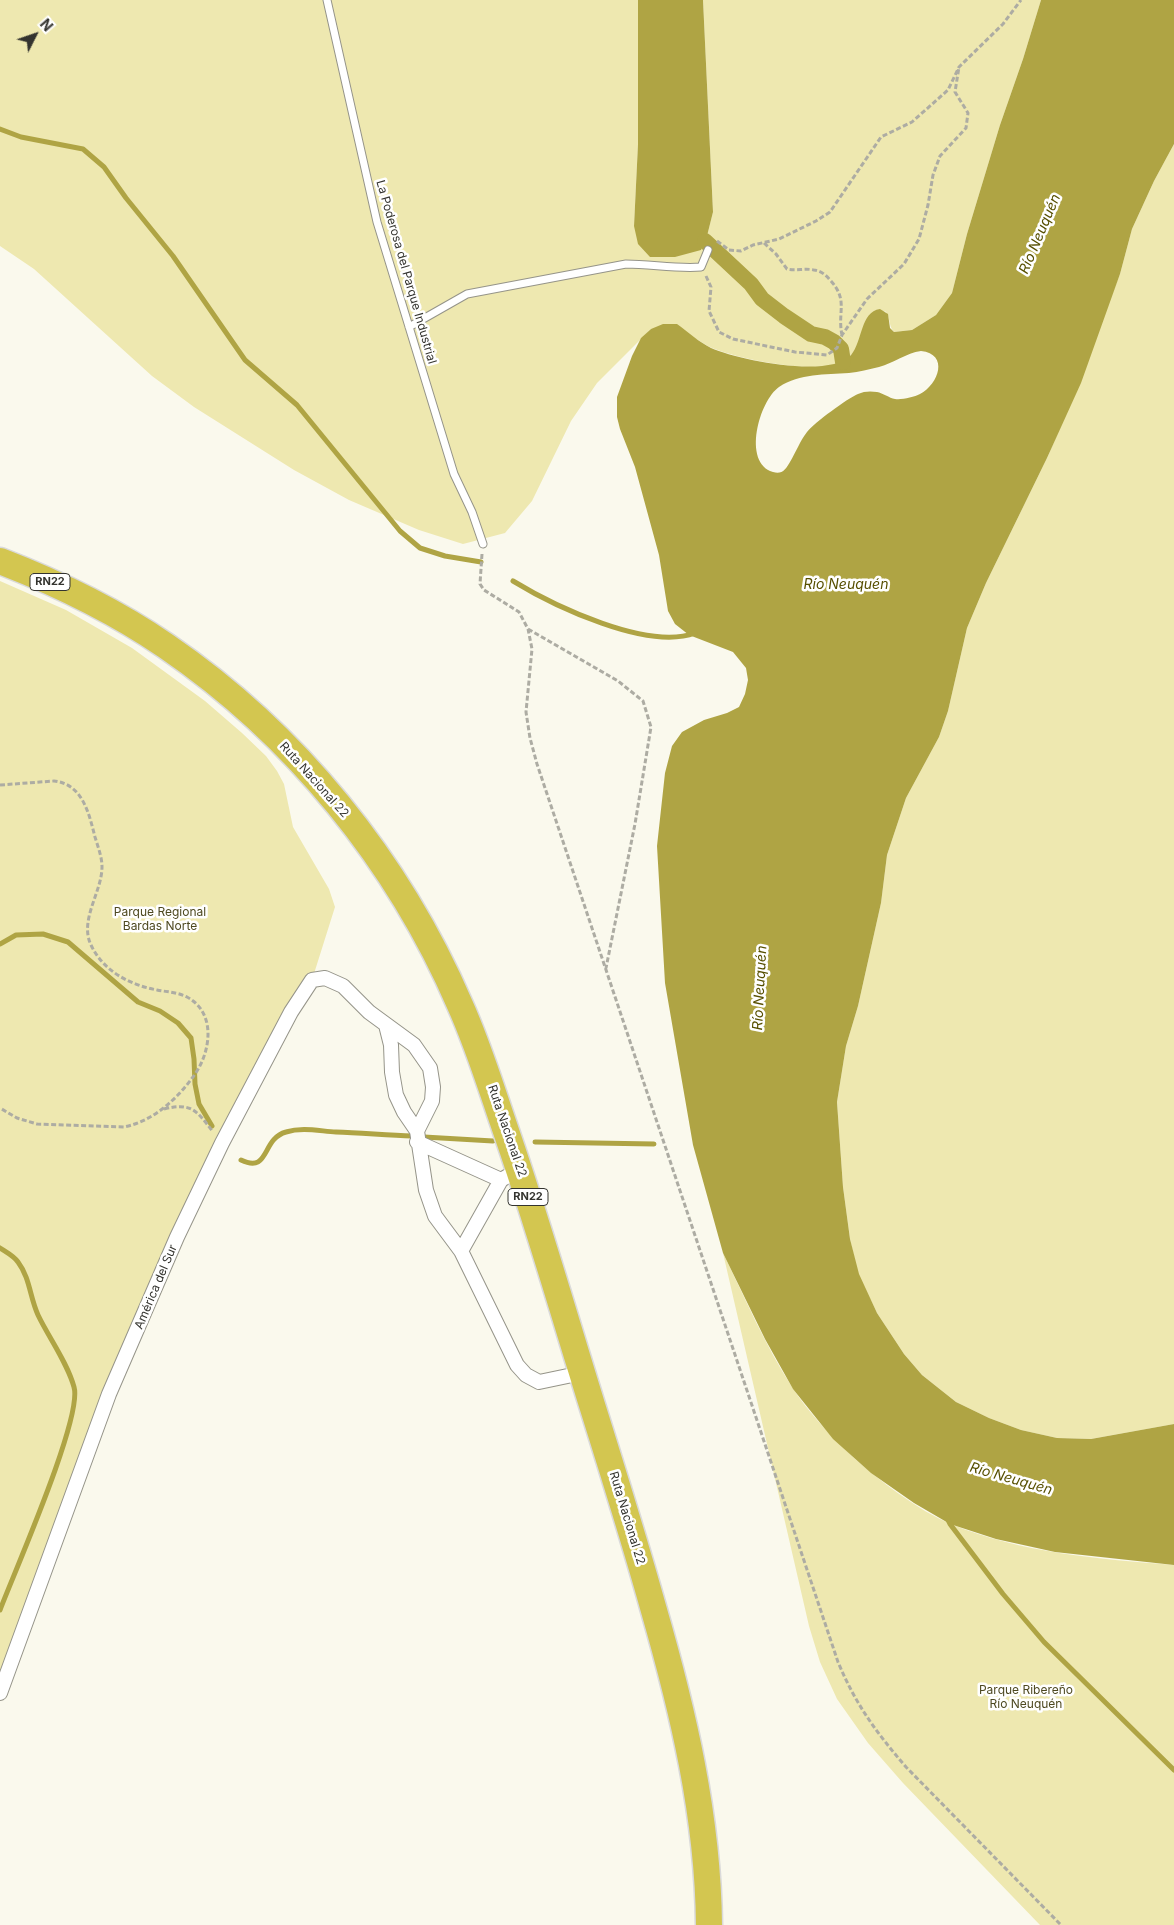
<!DOCTYPE html>
<meta charset="utf-8">
<style>
body{margin:0}
#map{position:relative;width:1174px;height:1925px;overflow:hidden;background:#faf9ed;font-family:Inter,sans-serif}
canvas{display:block}
.north{position:absolute;left:10px;top:10px;width:50px;height:50px;-webkit-text-stroke:4px #fff;paint-order:stroke;rotate:49deg;font-size:14px;font-weight:700;line-height:20px;text-align:center;color:#34342f}
.north::after{content:'';display:block;margin:auto;width:18px;height:22px;background:#34342f;clip-path:polygon(50% 0,100% 100%,50% 72%,0 100%)}
</style>
<div id="map">
<canvas width="1174" height="1925"></canvas>
<div class="north">N</div>
</div>
<script>
const g = document.querySelector('canvas').getContext('2d');
g.lineJoin = 'round';
function fill(path, color) {
  g.fillStyle = color;
  g.fill(path, 'evenodd');
}
function stroke(path, color, width, dash) {
  g.strokeStyle = color;
  g.lineWidth = width;
  g.lineCap = dash ? 'butt' : 'round';
  g.setLineDash(dash || []);
  g.stroke(path);
}
function write(font, color, halo, rows, align = 'center') {
  g.font = font + ' Inter,sans-serif';
  g.lineWidth = 5;
  g.setLineDash([]);
  g.textBaseline = 'middle';
  g.strokeStyle = halo;
  g.fillStyle = color;
  for (const [text, x, y, turn = 0] of rows) {
    g.save();
    g.translate(x, y);
    g.rotate((+turn || 0) * Math.PI / 180);
    g.textAlign = isNaN(turn) ? turn : align;
    if (halo) g.strokeText(text, 0, 0);
    g.fillText(text, 0, 0);
    g.restore();
  }
}
fill(new Path2D(`
 M0,0h638v144l-4,82 73,10 6,-24 -10,-212h338l-18,59 -23,66 -33,109 -15,59 -16,22 -24,15 -18,2c-6,-6 -3,-15 -9,-21 -9,11 -31,44 -41,50 -26,15 -105,-2 -132,-13 -6,-2 -11,-7 -16,-9 -14,-6 -31,-7 -45,-10l-54,54 -26,38 -39,80 -27,32 -42,11 -44,-14 -70,-30 -55,-30 -100,-63 -42,-31 -118,-107 -34,-23z
 M1174,144v1280l-83,15 -34,-1 -36,-8 -32,-12 -33,-16 -34,-27 -18,-21 -27,-41 -19,-39 -8,-35 -7,-52 -6,-85 9,-56 12,-40 23,-103 6,-48 19,-57 33,-61 9,-26 19,-83 19,-45 61,-125 16,-37 57,-147 12,-45 22,-48z
 M0,581l66,29 66,38 73,53 37,32 24,23 11,15 7,13 9,43 36,62 6,18 -23,73 -135,257 -177,456z
 M723,1253c22,45 42,92 69,134 15,24 40,50 60,69 25,23 67,55 99,68 70,29 149,35 223,41v360h-134l-137,-142 -35,-40 -31,-44 -17,-37 -11,-36z`), '#eee8b0');
fill(new Path2D(`
 M638,0h65l10,212 -6,24 -6,14 -26,7h-25l-12,-13 -4,-18 4,-82z
 M1041,0h133v144l-20,37 -22,48 -12,45 -39,109 -34,75 -61,125 -19,45 -19,83 -9,26 -33,61 -19,57 -6,48 -23,103 -12,40 -9,56 6,85 7,52 9,35 18,39 27,41 18,21 34,27 33,16 32,12 36,8 34,1 83,-15v141l-119,-13 -59,-13 -46,-15 -36,-21 -43,-30 -38,-34 -40,-50 -28,-50 -42,-86 -30,-108 -28,-162 -8,-137 8,-73 7,-27 10,-14 22,-12 23,-7 12,-6 6,-13 3,-14 -2,-12 -13,-16 -44,-17 -14,-11 -7,-13 -9,-56 -24,-88 -15,-38 -3,-12v-20l15,-41 9,-18 10,-9 12,-5h14c11,8 22,18 34,24 27,12 119,31 140,7 12,-14 9,-43 29,-46l8,5 2,14 4,4 18,-2 24,-15 16,-22 15,-59 33,-109 23,-66zM921,351c28,3 18,33 -1,43 -6,3 -18,6 -25,5 -6,-1 -12,-6 -18,-7 -6,-1 -13,-1 -19,2 -10,4 -44,29 -51,38 -7,9 -11,20 -17,30 -4,7 -8,13 -17,10 -31,-9 -14,-71 6,-85 21,-14 46,-12 70,-14 10,-1 20,-4 30,-6 15,-4 27,-14 42,-16z`), '#afa444');
stroke(new Path2D(`
 M0,129l21,8 62,12 21,18 22,31 47,58 72,104 52,45 103,126 20,17 25,8 36,6
 M513,581c41,25 135,70 182,52
 M0,944l16,-9 27,-1 25,8 70,60 22,9 18,12 13,15 3,21 1,25 4,20 13,22
 M424,1137l69,4
 M535,1142l119,2
 M241,1160c29,14 20,-21 45,-28 16,-5 33,-1 50,0 25,1 51,3 76,4
 M0,1248c6,4 14,8 18,14 12,16 12,36 20,53 11,23 29,47 36,72 9,30 -60,186 -74,223
 M947,1518l3,6 53,70 41,48 130,128`), '#afa444', 5);
stroke(new Path2D(`
 M705,241l46,43 11,15 22,17 27,18 14,3 9,5 7,7 2,13`), '#afa444', 16);
const lane = new Path2D(`
 M327,0l50,222 77,252 18,38 11,32
 M409,327l58,-33 159,-30c25,0 50,5 75,3l7,-17`);
const street = new Path2D(`
 M386,1025l5,20 1,27 4,23 8,17 13,19
 M417,1142l84,38
 M461,1251l40,-71 19,-11
 M0,1693l109,-299 68,-157 45,-94 69,-131 21,-32 13,-2 18,8 26,26 45,33 16,23 3,19 -1,14 -15,30 9,59 9,26 26,35 56,114 9,10 13,7 43,-9`);
const highway = new Path2D(`
 M0,561c57,22 115,50 166,85 129,88 232,215 294,359 19,42 32,86 47,129 31,90 57,181 85,271 21,67 42,134 61,202 30,104 55,209 56,318`);
stroke(lane, '#959489', 9);
stroke(street, '#959489', 16);
stroke(highway, '#dadada', 29);
stroke(new Path2D(`
 M717,241l12,9 12,1 12,-6 26,-6 37,-18 14,-9 51,-75 31,-15 36,-32 11,-23 44,-43 18,-24
 M764,243l12,11 11,15c9,2 18,-1 27,1 7,1 12,5 16,10 19,20 7,32 12,55
 M706,276l5,11 -2,24 10,21 14,7 62,13 32,3 10,-7 5,-13 25,-36 37,-35 15,-25 9,-34 5,-30 7,-19 26,-28 2,-15 -13,-21 4,-25
 M482,554l-2,30 4,6 35,22 9,17 4,20 -6,63 4,26 7,26 301,898c18,43 38,70 68,105l155,158
 M528,629l90,52 25,20 8,26 -16,97 -29,144
 M0,785l54,-4c29,3 35,33 41,56 3,10 7,20 7,30 0,25 -23,53 -11,78 12,26 39,40 66,45 10,2 20,2 30,7 30,16 24,56 6,80 -17,23 -40,44 -69,50l-87,-3 -20,-6 -17,-10
 M164,1109c28,-7 33,2 49,23`), '#adaca3', 3, [5, 2.5]);
stroke(lane, '#fff', 7);
stroke(street, '#fff', 14);
stroke(highway, '#d3c650', 26);
for (const [x, y, w] of [
 [50,582,40],
 [528,1197,40]
]) {
  const box = new Path2D();
  box.roundRect(x - w / 2, y - 8.5, w, 17, 4);
  g.fillStyle = '#fff';
  g.fill(box);
  stroke(box, '#34342f', 1);
}
write('bold 11px', '#34342f', null, [
 ["RN22",50,582],
 ["RN22",528,1197]
]);
write('12px', '#34342f', '#fff', [
 ["La Poderosa del Parque Industrial",406,272,74],
 ["Ruta Nacional 22",314,780,48],
 ["Ruta Nacional 22",507,1131,71],
 ["América del Sur",156,1287,-67],
 ["Ruta Nacional 22",627,1518,73]
]);
write('12px', '#4e4921', '#fff', [
 ["Parque Regional",160,912],
 ["Bardas Norte",160,926],
 ["Parque Ribereño",1026,1690],
 ["Río Neuquén",1026,1704]
]);
write('italic 14px', '#574f00', '#fff', [
 ["Río Neuquén",1040,234,-67],
 ["Río Neuquén",846,585],
 ["Río Neuquén",760,988,-87],
 ["Río Neuquén",1011,1479,16]
]);
</script>
